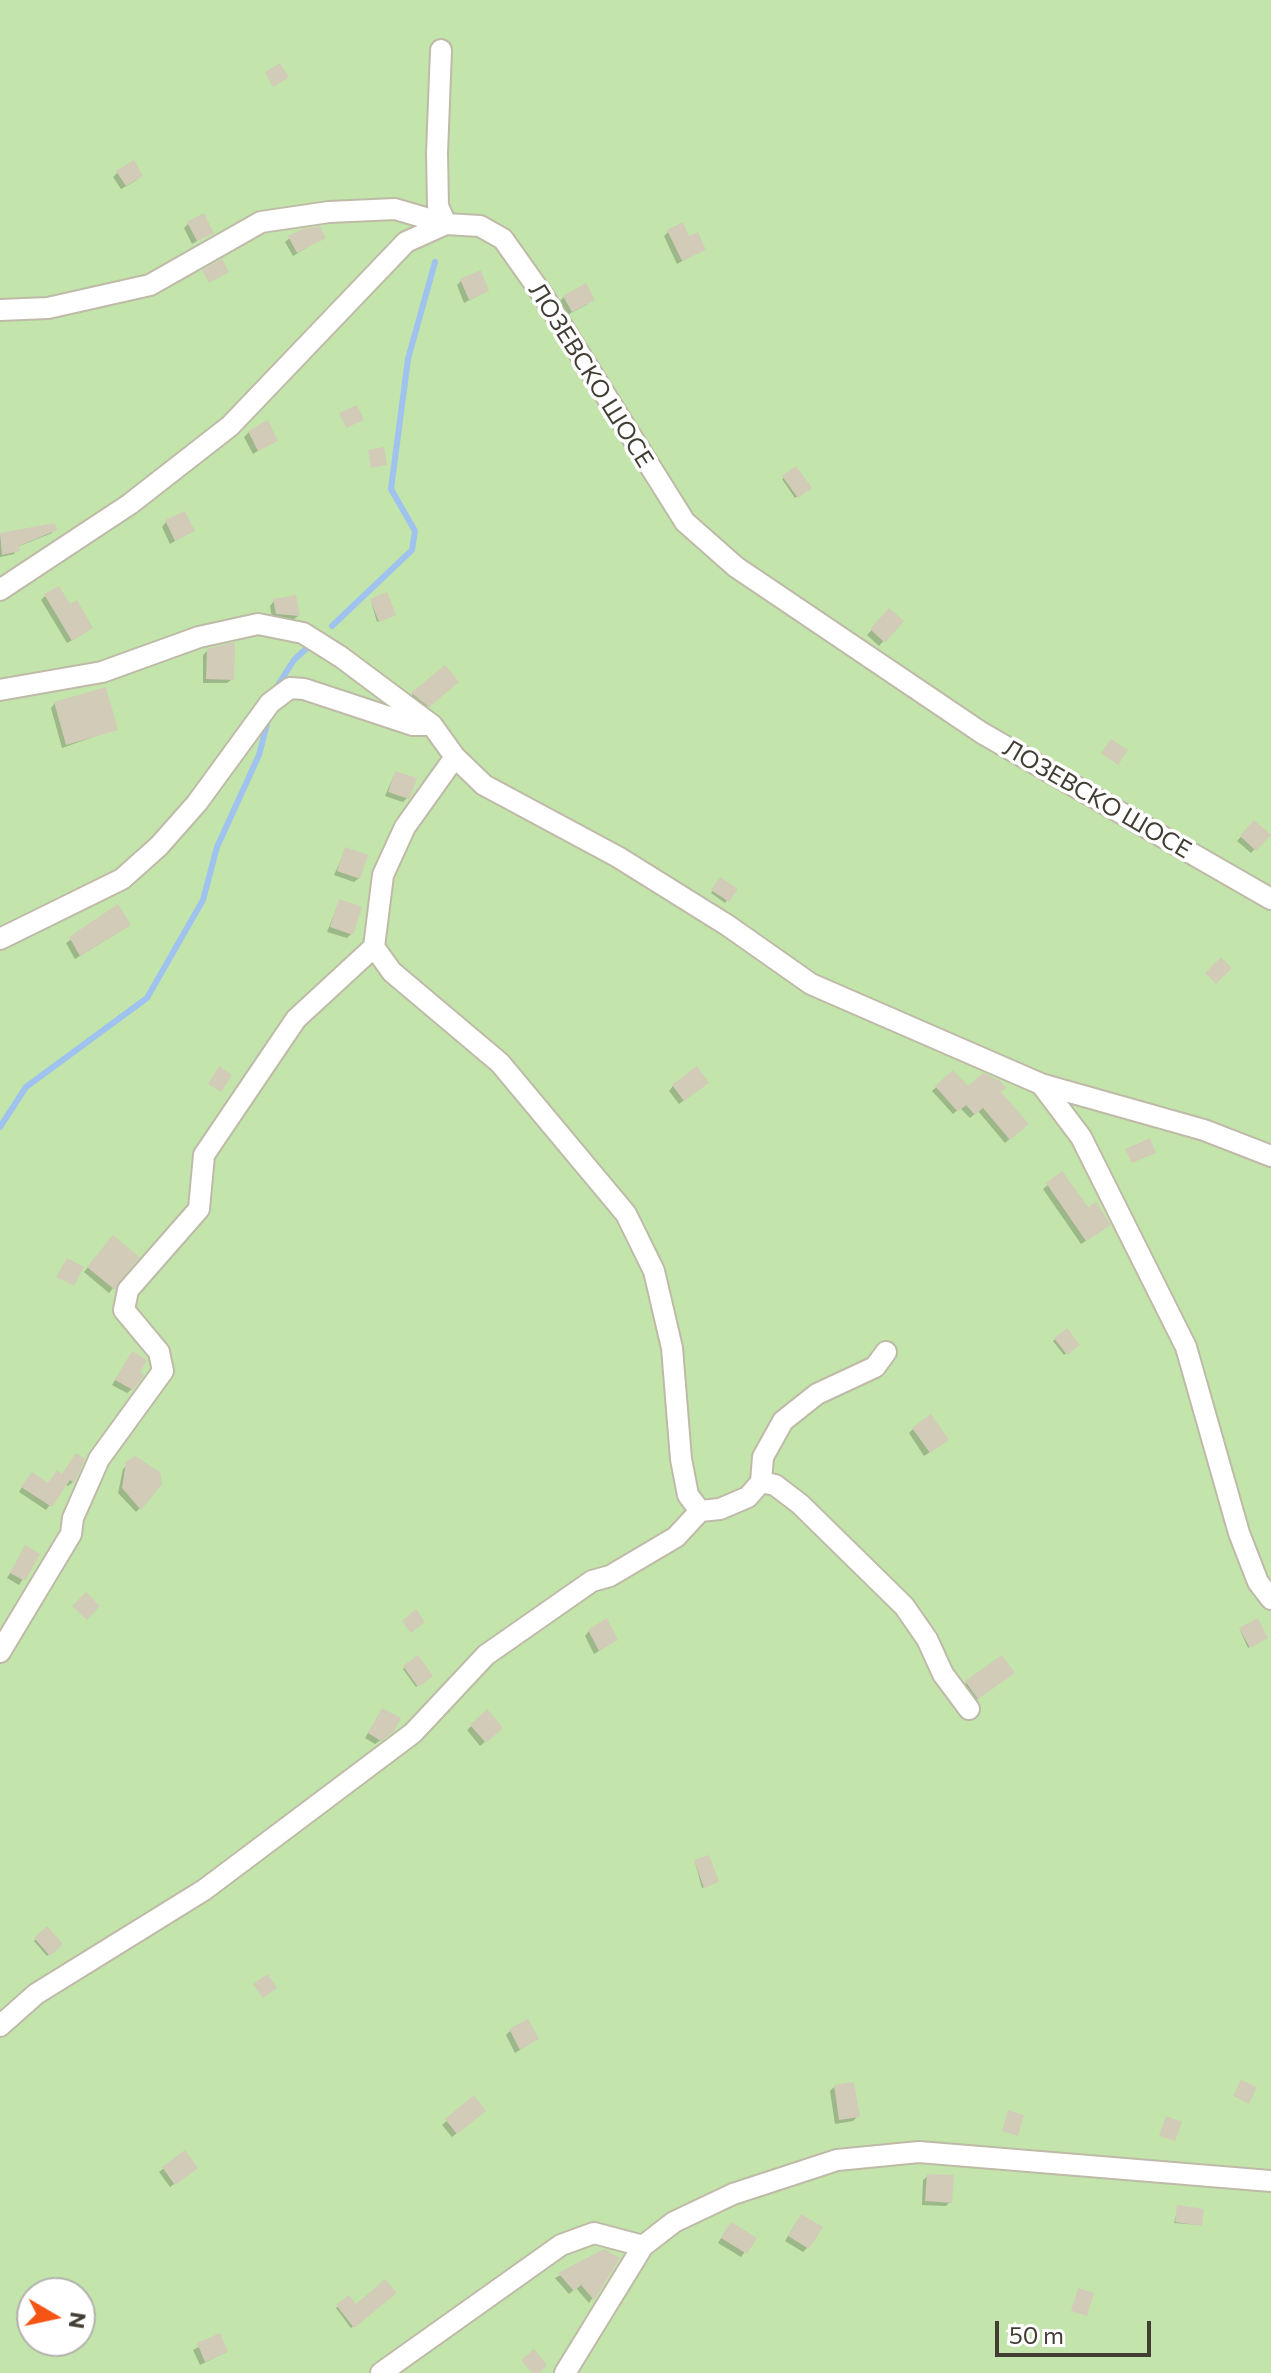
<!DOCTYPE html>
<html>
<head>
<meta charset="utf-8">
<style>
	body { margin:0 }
	#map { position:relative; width:1271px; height:2373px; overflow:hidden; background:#f1eee2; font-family:Commissioner,sans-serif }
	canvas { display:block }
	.north { position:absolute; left:16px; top:2277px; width:80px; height:80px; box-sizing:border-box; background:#fff; border:2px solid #b3b2ad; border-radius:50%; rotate:99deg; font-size:22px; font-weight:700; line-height:32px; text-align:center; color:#423e33 }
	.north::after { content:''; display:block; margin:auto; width:28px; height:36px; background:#f65415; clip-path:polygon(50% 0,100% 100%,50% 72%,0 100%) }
	.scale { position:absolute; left:995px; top:2321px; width:156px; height:36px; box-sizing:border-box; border:4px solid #423e33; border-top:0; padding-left:10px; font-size:24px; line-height:28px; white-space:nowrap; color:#423e33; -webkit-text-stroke:6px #fff; paint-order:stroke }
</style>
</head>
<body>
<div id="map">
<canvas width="1271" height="2373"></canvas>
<div class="north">N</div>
<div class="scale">50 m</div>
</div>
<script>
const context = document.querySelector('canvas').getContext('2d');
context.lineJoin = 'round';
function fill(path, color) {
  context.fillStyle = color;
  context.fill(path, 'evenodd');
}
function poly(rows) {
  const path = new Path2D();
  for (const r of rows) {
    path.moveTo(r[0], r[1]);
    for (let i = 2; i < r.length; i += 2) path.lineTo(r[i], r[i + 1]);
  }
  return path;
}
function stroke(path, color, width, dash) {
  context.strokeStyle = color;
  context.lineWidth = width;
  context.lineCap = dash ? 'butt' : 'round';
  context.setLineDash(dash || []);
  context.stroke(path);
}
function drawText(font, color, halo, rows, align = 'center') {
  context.font = font + ' Commissioner,sans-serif';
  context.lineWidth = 7;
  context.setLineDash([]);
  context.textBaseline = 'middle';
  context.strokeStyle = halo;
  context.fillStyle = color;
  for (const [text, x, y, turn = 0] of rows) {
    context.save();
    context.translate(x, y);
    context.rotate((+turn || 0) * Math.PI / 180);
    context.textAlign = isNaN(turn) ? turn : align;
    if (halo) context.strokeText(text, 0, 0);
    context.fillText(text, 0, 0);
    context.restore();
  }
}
fill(poly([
	[0,0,1271,0,1271,2373,0,2373],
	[32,2293,80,2293,80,2341,32,2341]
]), '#c3e5ab');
fill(poly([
	[118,172,137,180,121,189,113,177],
	[188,224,211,232,192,244,184,228],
	[669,231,688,238,704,249,677,264,664,236],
	[324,237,293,256,285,242,290,238],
	[461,281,487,291,464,303,457,285],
	[564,297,588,304,567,315,559,302],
	[249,432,275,440,253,454,244,437],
	[796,469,809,488,795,498,782,479],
	[166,522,192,531,170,544,162,527],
	[54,525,52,533,17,547,14,554,0,557,0,535],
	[45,596,86,632,67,643,41,600],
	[274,601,298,616,293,620,272,618,270,606],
	[371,601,392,616,377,622],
	[889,611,901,622,879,646,867,635],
	[208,650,232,679,227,683,203,683,203,655],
	[445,668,452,686,423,710,408,698],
	[55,703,116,729,62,748,51,708],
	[395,773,407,798,403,802,385,796],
	[1254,823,1268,835,1251,853,1237,841],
	[346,849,359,878,354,882,334,875],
	[720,879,735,889,725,903,711,893],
	[339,902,351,934,347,938,327,932],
	[117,907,124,929,75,959,66,943],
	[953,1072,968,1089,999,1092,1026,1124,1005,1143,978,1111,970,1118,960,1108,953,1114,932,1091],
	[673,1086,702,1087,679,1104,669,1091],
	[1062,1174,1104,1229,1081,1244,1043,1189],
	[109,1242,137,1258,109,1293,84,1272],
	[1066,1331,1078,1345,1064,1355,1053,1341],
	[132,1353,132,1389,127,1393,112,1385],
	[913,1429,942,1444,924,1456,909,1433],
	[72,1460,73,1482,68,1486,65,1484,46,1510,19,1492,27,1479,48,1485,61,1476],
	[128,1464,140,1508,136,1512,118,1493,123,1469],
	[26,1548,38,1554,19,1585,7,1578],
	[1240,1630,1264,1639,1248,1648],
	[589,1631,616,1640,594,1654,585,1636],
	[417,1658,430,1675,416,1687,403,1669],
	[1008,1677,973,1702,962,1687,967,1682],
	[382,1710,387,1735,375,1744,365,1738],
	[487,1712,501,1728,480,1746,467,1730],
	[695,1862,715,1883,702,1888],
	[46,1929,60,1944,47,1956,34,1941],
	[510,2031,537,2039,515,2053,506,2035],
	[834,2087,858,2116,853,2121,835,2124,830,2091],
	[473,2098,479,2115,452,2137,442,2125],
	[164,2168,191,2172,170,2187,159,2172],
	[928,2176,950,2202,946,2206,922,2205,923,2180],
	[1178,2207,1200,2225,1174,2223],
	[797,2221,808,2247,803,2252,785,2241],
	[727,2229,754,2239,741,2257,718,2243],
	[604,2251,618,2259,589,2303,576,2288,569,2294,555,2278],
	[394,2293,351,2328,336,2308,348,2297,356,2307],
	[219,2336,226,2352,200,2365,193,2350]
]), '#0003');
stroke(poly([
	[332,626,412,550,415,531,391,489,408,359,435,262],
	[276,688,294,660,308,647],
	[0,1127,26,1087,147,998,203,900,217,847,259,755,268,720]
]), '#9fc3ee', 6);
fill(poly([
	[280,63,289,77,273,87,265,72],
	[134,160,143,176,126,186,116,171],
	[204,213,214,233,197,241,187,222],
	[683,222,689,236,698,232,706,250,682,261,667,230],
	[320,226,326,238,297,253,288,236,302,229],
	[222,259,229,272,209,283,202,270],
	[481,270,489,291,469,300,460,279],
	[586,283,595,300,572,312,563,296],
	[357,405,364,420,346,428,339,413],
	[268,420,278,441,258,451,248,431],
	[384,447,387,465,371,468,368,450],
	[796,466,812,488,798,498,782,476],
	[185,511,195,531,175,541,165,520],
	[55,523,57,530,19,546,20,551,2,555,0,533],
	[59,586,70,604,77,600,93,628,72,641,44,594],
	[387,592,396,615,379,622,370,599],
	[296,595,300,616,276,614,273,599],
	[889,608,904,621,885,643,870,629],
	[231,643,235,643,234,680,206,679,207,649],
	[445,665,459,682,429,707,411,693],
	[106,687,118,730,66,745,54,702],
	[1111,739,1128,750,1118,765,1101,753],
	[395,771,417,778,409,799,388,792],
	[1254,820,1271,835,1256,851,1240,836],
	[345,847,368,855,360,879,337,871],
	[720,877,738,889,729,902,711,890],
	[339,899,362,907,353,935,330,927],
	[118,904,131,925,80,956,69,937],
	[1221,957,1232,968,1216,984,1205,973],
	[219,1066,232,1075,221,1092,208,1084],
	[697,1066,709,1083,684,1101,672,1085],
	[953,1070,968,1086,983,1073,1000,1081,1007,1088,1001,1092,1029,1124,1010,1140,983,1108,975,1115,966,1105,958,1112,935,1086],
	[1150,1138,1156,1153,1132,1163,1125,1149],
	[1062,1171,1088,1207,1096,1202,1111,1225,1086,1241,1046,1183],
	[113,1235,139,1257,115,1290,87,1267],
	[67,1258,84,1267,74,1286,56,1277],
	[1067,1328,1080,1345,1067,1355,1054,1338],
	[132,1351,147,1360,140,1372,144,1375,133,1390,115,1380],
	[931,1414,949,1440,930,1453,912,1428],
	[76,1453,85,1459,74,1483,70,1480,52,1507,21,1487,32,1472,48,1483,57,1470,62,1474],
	[135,1456,160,1472,162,1484,141,1510,122,1488,126,1462],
	[25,1545,40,1554,25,1581,10,1573],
	[86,1592,100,1606,87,1620,72,1606],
	[416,1609,425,1622,411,1633,402,1621],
	[607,1618,618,1640,599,1651,588,1630],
	[1258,1618,1268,1638,1250,1648,1239,1628],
	[418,1655,433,1676,418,1687,403,1666],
	[1002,1655,1015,1673,978,1699,965,1681],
	[382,1708,401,1718,394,1731,381,1741,368,1733],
	[487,1709,503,1728,486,1743,470,1725],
	[709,1855,719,1882,704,1888,694,1860],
	[47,1926,63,1944,50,1956,34,1938],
	[268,1974,277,1988,263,1998,253,1984],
	[528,2019,539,2039,520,2050,509,2029],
	[1241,2080,1257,2087,1249,2104,1233,2096],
	[854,2082,860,2117,839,2120,834,2085],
	[474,2095,486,2111,457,2134,445,2119],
	[1008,2110,1024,2115,1018,2136,1002,2131],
	[1166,2116,1182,2122,1175,2141,1159,2136],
	[185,2150,198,2168,175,2185,162,2167],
	[927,2174,954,2175,952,2203,925,2201],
	[1177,2205,1204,2209,1202,2226,1175,2222],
	[801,2214,823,2227,809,2249,788,2236],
	[731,2222,757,2238,747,2254,721,2238],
	[604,2249,620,2258,594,2300,581,2285,574,2291,558,2273],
	[385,2279,397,2293,354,2328,336,2305,349,2295,356,2304],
	[1078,2288,1094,2293,1087,2316,1071,2311],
	[220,2333,228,2352,205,2362,197,2343],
	[534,2349,547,2365,539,2373,532,2373,521,2360]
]), '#d2cbb8');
const minor = poly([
	[441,50,437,153,438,206,446,224],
	[0,310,48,308,150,285,261,222,329,212,395,209,446,224],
	[0,590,130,504,230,426,406,242,446,224,480,226,503,239,544,297,685,522,736,567,982,733,1271,899],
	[0,690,102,672,199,637,258,624,303,633,341,657,432,725,455,757,484,785,618,857,727,925,811,984,1041,1084,1204,1130,1271,1156],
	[0,939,122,879,159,846,197,803,270,703,290,688,304,689,413,725,429,725],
	[374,947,392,972,500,1063,626,1214,654,1271,672,1348,681,1459,688,1495,700,1511,720,1509,748,1497,761,1482,775,1485,800,1504,904,1606,927,1639,943,1674,969,1709],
	[1041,1084,1081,1137,1186,1347,1239,1533,1258,1582,1271,1599],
	[761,1482,763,1457,783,1421,817,1394,875,1367,886,1352],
	[0,1652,71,1534,73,1518,99,1459,163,1371,159,1352,124,1310,128,1290,199,1209,204,1155,296,1019,374,947,383,875,405,827,455,757],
	[0,2026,36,1994,204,1890,413,1733,486,1655,592,1581,610,1576,676,1537,700,1511],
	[381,2373,561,2245,594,2233,643,2246],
	[565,2373,643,2246,674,2222,733,2194,837,2160,919,2152,1271,2181]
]);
stroke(minor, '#bfbaa8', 24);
stroke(minor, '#fff', 20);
drawText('24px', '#423e33', '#fff', [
	["ЛОЗЕВСКО ШОСЕ",591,375,58],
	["ЛОЗЕВСКО ШОСЕ",1097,799,30]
]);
</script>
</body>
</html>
